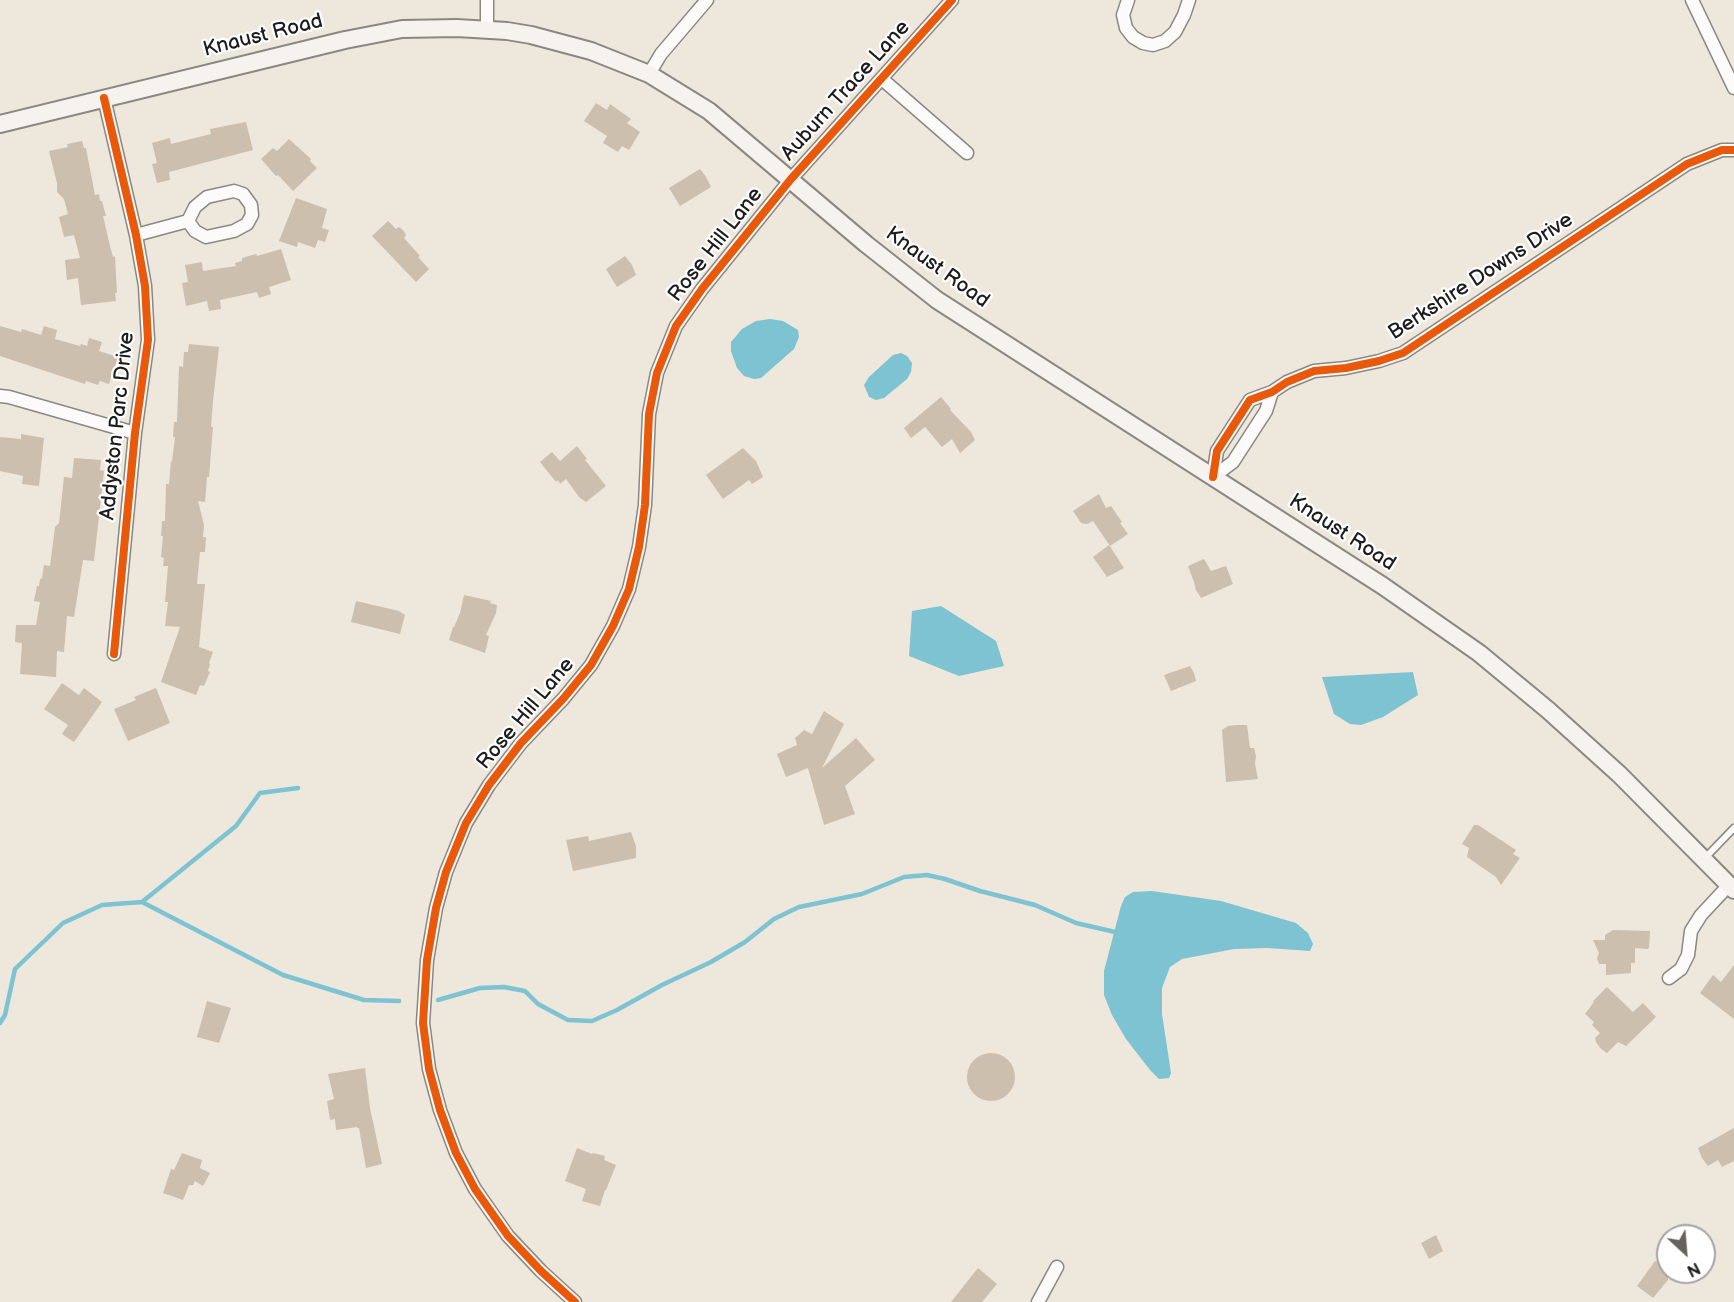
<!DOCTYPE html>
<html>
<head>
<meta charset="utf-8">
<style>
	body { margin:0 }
	#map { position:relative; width:1734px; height:1302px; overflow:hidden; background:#ede7dc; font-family:"Balsamiq Sans",sans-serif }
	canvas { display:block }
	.north { position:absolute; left:1656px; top:1224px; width:60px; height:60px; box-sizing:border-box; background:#fff; border:2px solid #a4a4a4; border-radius:50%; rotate:154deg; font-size:16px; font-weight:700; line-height:24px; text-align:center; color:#1c1c1c }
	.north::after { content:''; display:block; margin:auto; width:21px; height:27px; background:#65635f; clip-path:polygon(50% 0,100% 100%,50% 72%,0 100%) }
</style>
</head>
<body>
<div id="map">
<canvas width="1734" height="1302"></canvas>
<div class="north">N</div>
</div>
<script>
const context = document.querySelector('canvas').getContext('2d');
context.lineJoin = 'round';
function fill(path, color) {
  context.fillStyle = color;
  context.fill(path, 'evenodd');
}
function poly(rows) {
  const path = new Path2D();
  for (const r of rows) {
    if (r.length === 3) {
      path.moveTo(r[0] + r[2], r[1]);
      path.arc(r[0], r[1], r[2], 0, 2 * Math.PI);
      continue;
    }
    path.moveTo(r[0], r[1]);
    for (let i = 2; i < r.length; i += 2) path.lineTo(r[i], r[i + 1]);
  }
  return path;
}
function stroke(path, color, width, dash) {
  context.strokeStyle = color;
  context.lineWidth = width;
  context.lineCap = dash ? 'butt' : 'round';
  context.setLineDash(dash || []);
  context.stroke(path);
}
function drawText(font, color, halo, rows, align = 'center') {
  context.font = font + ' "Balsamiq Sans",sans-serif';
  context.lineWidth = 4.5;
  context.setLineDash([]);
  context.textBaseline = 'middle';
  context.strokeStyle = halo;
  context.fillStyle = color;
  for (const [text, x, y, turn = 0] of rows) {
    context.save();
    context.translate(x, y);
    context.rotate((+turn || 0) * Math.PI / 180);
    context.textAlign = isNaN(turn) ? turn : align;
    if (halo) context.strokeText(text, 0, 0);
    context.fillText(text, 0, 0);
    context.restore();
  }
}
fill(poly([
	[770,319,783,321,798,330,799,337,794,349,761,378,754,379,744,376,737,368,731,351,731,342,742,329,756,321],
	[901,353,907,356,912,363,911,372,907,379,884,398,876,400,869,397,864,385,869,377,893,355],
	[941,606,996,641,1004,666,959,676,909,656,912,611],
	[1413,672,1418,695,1383,717,1361,725,1350,724,1334,714,1322,677],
	[1152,891,1221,901,1296,923,1308,933,1313,944,1310,951,1267,948,1234,949,1182,959,1170,967,1162,988,1162,1014,1171,1073,1169,1078,1159,1079,1150,1070,1126,1039,1112,1015,1104,995,1104,971,1121,906,1125,897,1133,892]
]), '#7ec3d2');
stroke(poly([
	[142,902,236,826,260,793,298,788],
	[438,1000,480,988,504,987,525,991,538,1004,568,1020,592,1021,617,1010,662,985,711,962,745,942,774,919,799,907,862,894,904,877,927,875,945,879,980,891,1035,905,1076,923,1115,932],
	[0,1023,5,1015,15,969,63,923,102,905,142,902,283,975,364,1000,399,1001]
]), '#7ec3d2', 4.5);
fill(poly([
	[596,103,607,110,610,104,631,119,627,123,640,132,629,150,622,146,618,152,603,143,607,136,584,121],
	[246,122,253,150,169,172,170,180,157,183,152,164,157,163,152,143,170,138,171,144,211,134,210,129],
	[289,139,311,159,310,161,317,168,293,191,278,175,276,176,261,159,273,148,277,151],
	[82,141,84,148,86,148,95,195,99,194,100,201,102,201,106,216,103,216,111,250,113,257,115,256,117,293,115,293,116,301,81,305,78,278,67,280,65,260,80,258,74,235,64,237,59,217,68,214,64,199,57,192,57,183,49,151,68,147,67,144],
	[700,169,706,177,711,187,680,206,669,188],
	[296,198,327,209,322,228,329,230,325,242,318,240,315,248,298,242,297,247,279,241],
	[388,221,396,229,399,227,403,230,406,235,404,238,420,256,418,257,429,269,416,282,372,236],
	[281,249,291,280,269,287,271,294,259,298,257,292,220,300,221,309,209,311,207,301,186,306,182,283,188,282,185,265,202,262,203,271,236,266,235,263,242,261,242,258,256,254,257,256],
	[625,256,632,265,636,275,617,287,606,269],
	[0,326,21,332,22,329,41,335,44,326,57,330,55,339,80,346,81,344,87,346,89,338,102,342,99,351,118,357,109,384,100,381,98,385,86,381,85,384,0,356],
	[189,344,219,347,213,401,211,427,213,427,209,477,207,477,205,502,198,501,204,525,203,537,206,537,205,552,200,552,197,584,205,584,199,647,213,652,209,663,210,664,208,671,210,672,204,686,200,685,196,695,161,682,180,627,165,626,168,602,165,602,168,566,163,566,164,558,161,557,163,536,161,536,162,521,165,521,166,484,169,484,171,461,172,462,175,437,173,437,174,422,177,422,179,366,183,367,184,352,188,352],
	[941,397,951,409,950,410,971,432,975,440,960,453,952,439,942,447,925,427,911,438,904,428],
	[21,434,44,438,39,486,22,484,23,476,0,471,0,437,21,439],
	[577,446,587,459,585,460,606,486,586,502,579,497,566,479,560,484,558,480,556,482,540,462,552,452,560,461],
	[743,448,756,461,763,477,752,484,749,480,723,499,706,475],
	[74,458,101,460,100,470,104,471,94,561,83,560,74,617,67,616,64,652,57,651,56,677,20,674,22,643,15,642,16,625,36,625,40,602,34,601,37,586,39,586,40,579,42,578,44,565,50,566,55,527,59,523,64,477,72,478],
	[1099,494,1106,508,1111,506,1122,522,1120,523,1128,534,1110,546,1093,521,1087,524,1081,523,1073,511],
	[1109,545,1124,568,1107,577,1093,557],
	[1204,559,1211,571,1226,566,1233,584,1201,598,1196,590,1194,582,1188,566],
	[464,595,491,601,490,603,497,605,496,613,486,635,489,636,485,653,449,640,453,627,454,627,460,613],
	[356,601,399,611,405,615,400,634,351,622],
	[1190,666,1194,673,1196,681,1171,691,1164,675],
	[62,683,79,695,84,688,102,702,74,742,62,734,68,725,44,709],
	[156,688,170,723,128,741,114,709,136,700,134,697],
	[824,711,844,724,822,768,856,738,875,760,845,786,855,814,824,825,808,768,786,777,777,754,797,745,795,738,804,730,812,734],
	[1237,725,1247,725,1250,748,1254,748,1256,756,1255,764,1258,779,1226,782,1222,730,1228,726],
	[1474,825,1478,825,1516,850,1513,854,1520,858,1501,885,1496,877,1467,857,1469,848,1462,844],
	[631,832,636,846,636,858,573,871,566,840,588,836,589,841],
	[1613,930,1650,931,1649,947,1648,949,1635,948,1635,963,1631,963,1631,973,1606,975,1606,964,1599,964,1597,958,1599,953,1593,940,1605,940,1605,935],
	[1734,965,1734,1019,1700,993,1713,975,1721,982],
	[1607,987,1633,1012,1643,1003,1656,1017,1626,1046,1618,1042,1607,1053,1600,1048,1596,1042,1595,1038,1600,1033,1592,1025,1594,1022,1585,1014,1594,1002,1593,1001],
	[207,1001,231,1008,219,1043,197,1037],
	[991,1077,24],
	[365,1068,370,1108,382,1164,366,1168,359,1128,357,1128,357,1127,336,1130,335,1119,330,1120,327,1101,334,1099,328,1074],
	[1734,1128,1734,1161,1722,1167,1718,1160,1708,1166,1702,1158,1698,1148],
	[577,1148,592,1154,593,1153,605,1156,604,1160,616,1165,606,1190,605,1190,600,1206,582,1201,586,1189,565,1181],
	[182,1153,202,1160,200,1168,210,1173,203,1186,195,1181,193,1185,189,1185,183,1200,163,1193,171,1169,174,1170],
	[1436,1235,1443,1251,1429,1259,1421,1243],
	[1660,1258,1668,1264,1668,1280,1653,1298,1637,1286,1655,1261,1657,1262],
	[978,1268,997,1284,982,1302,951,1302]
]), '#ccbfae');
const lane = poly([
	[1704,859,1734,828]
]);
const street = poly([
	[487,0,487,30],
	[1128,0,1123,15,1126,28,1133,37,1143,43,1153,45,1165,41,1175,32,1184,15,1189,0],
	[1692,0,1734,88],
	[649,74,661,54,707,0],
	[882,79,967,153],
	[104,98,136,235,145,286,148,340,135,433,114,654],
	[136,235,188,221,195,207,207,197,234,191,243,194,251,205,252,215,247,224,234,231,206,237,195,231,188,221],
	[0,396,9,397,135,433],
	[1213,477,1217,451,1250,400,1272,392,1287,382,1314,371,1346,368,1379,361,1403,353,1687,164,1722,150,1734,150],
	[1213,477,1233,462,1266,411,1272,392],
	[1669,978,1681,969,1688,955,1691,931,1701,915,1729,885],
	[575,1302,541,1271,508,1236,475,1189,456,1153,440,1110,429,1069,423,1023,427,960,436,908,446,872,466,823,489,785,521,743,563,699,591,665,613,626,629,589,639,547,645,505,649,414,657,373,676,326,702,289,791,179,952,0],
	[1038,1302,1057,1267]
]);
const secondary = poly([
	[0,124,345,40,402,29,457,28,507,31,531,35,591,51,649,74,709,111,866,244,937,300,1383,586,1479,653,1548,710,1620,775,1734,890]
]);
stroke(lane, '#8b8883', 9);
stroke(street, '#8b8883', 15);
stroke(secondary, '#8b8883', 20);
stroke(lane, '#fcfbfa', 6);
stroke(street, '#fcfbfa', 12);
stroke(secondary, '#f6f3ef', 16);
stroke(poly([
	[104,98,136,235,145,286,148,340,135,433,114,654],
	[1213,477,1217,451,1250,400,1272,392,1287,382,1314,371,1346,368,1379,361,1403,353,1687,164,1722,150,1734,150],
	[575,1302,541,1271,508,1236,475,1189,456,1153,440,1110,429,1069,423,1023,427,960,436,908,446,872,466,823,489,785,521,743,563,699,591,665,613,626,629,589,639,547,645,505,649,414,657,373,676,326,702,289,791,179,952,0]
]), '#e8590c', 8);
drawText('21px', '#1c1c1c', '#fff', [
	["Knaust Road",263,36,-14],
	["Auburn Trace Lane",846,91,-48],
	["Rose Hill Lane",716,245,-52],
	["Knaust Road",937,268,36],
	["Berkshire Downs Drive",1481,277,-33],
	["Addyston Parc Drive",118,426,-84],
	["Knaust Road",1342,533,33],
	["Rose Hill Lane",526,714,-50]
]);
</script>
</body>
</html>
